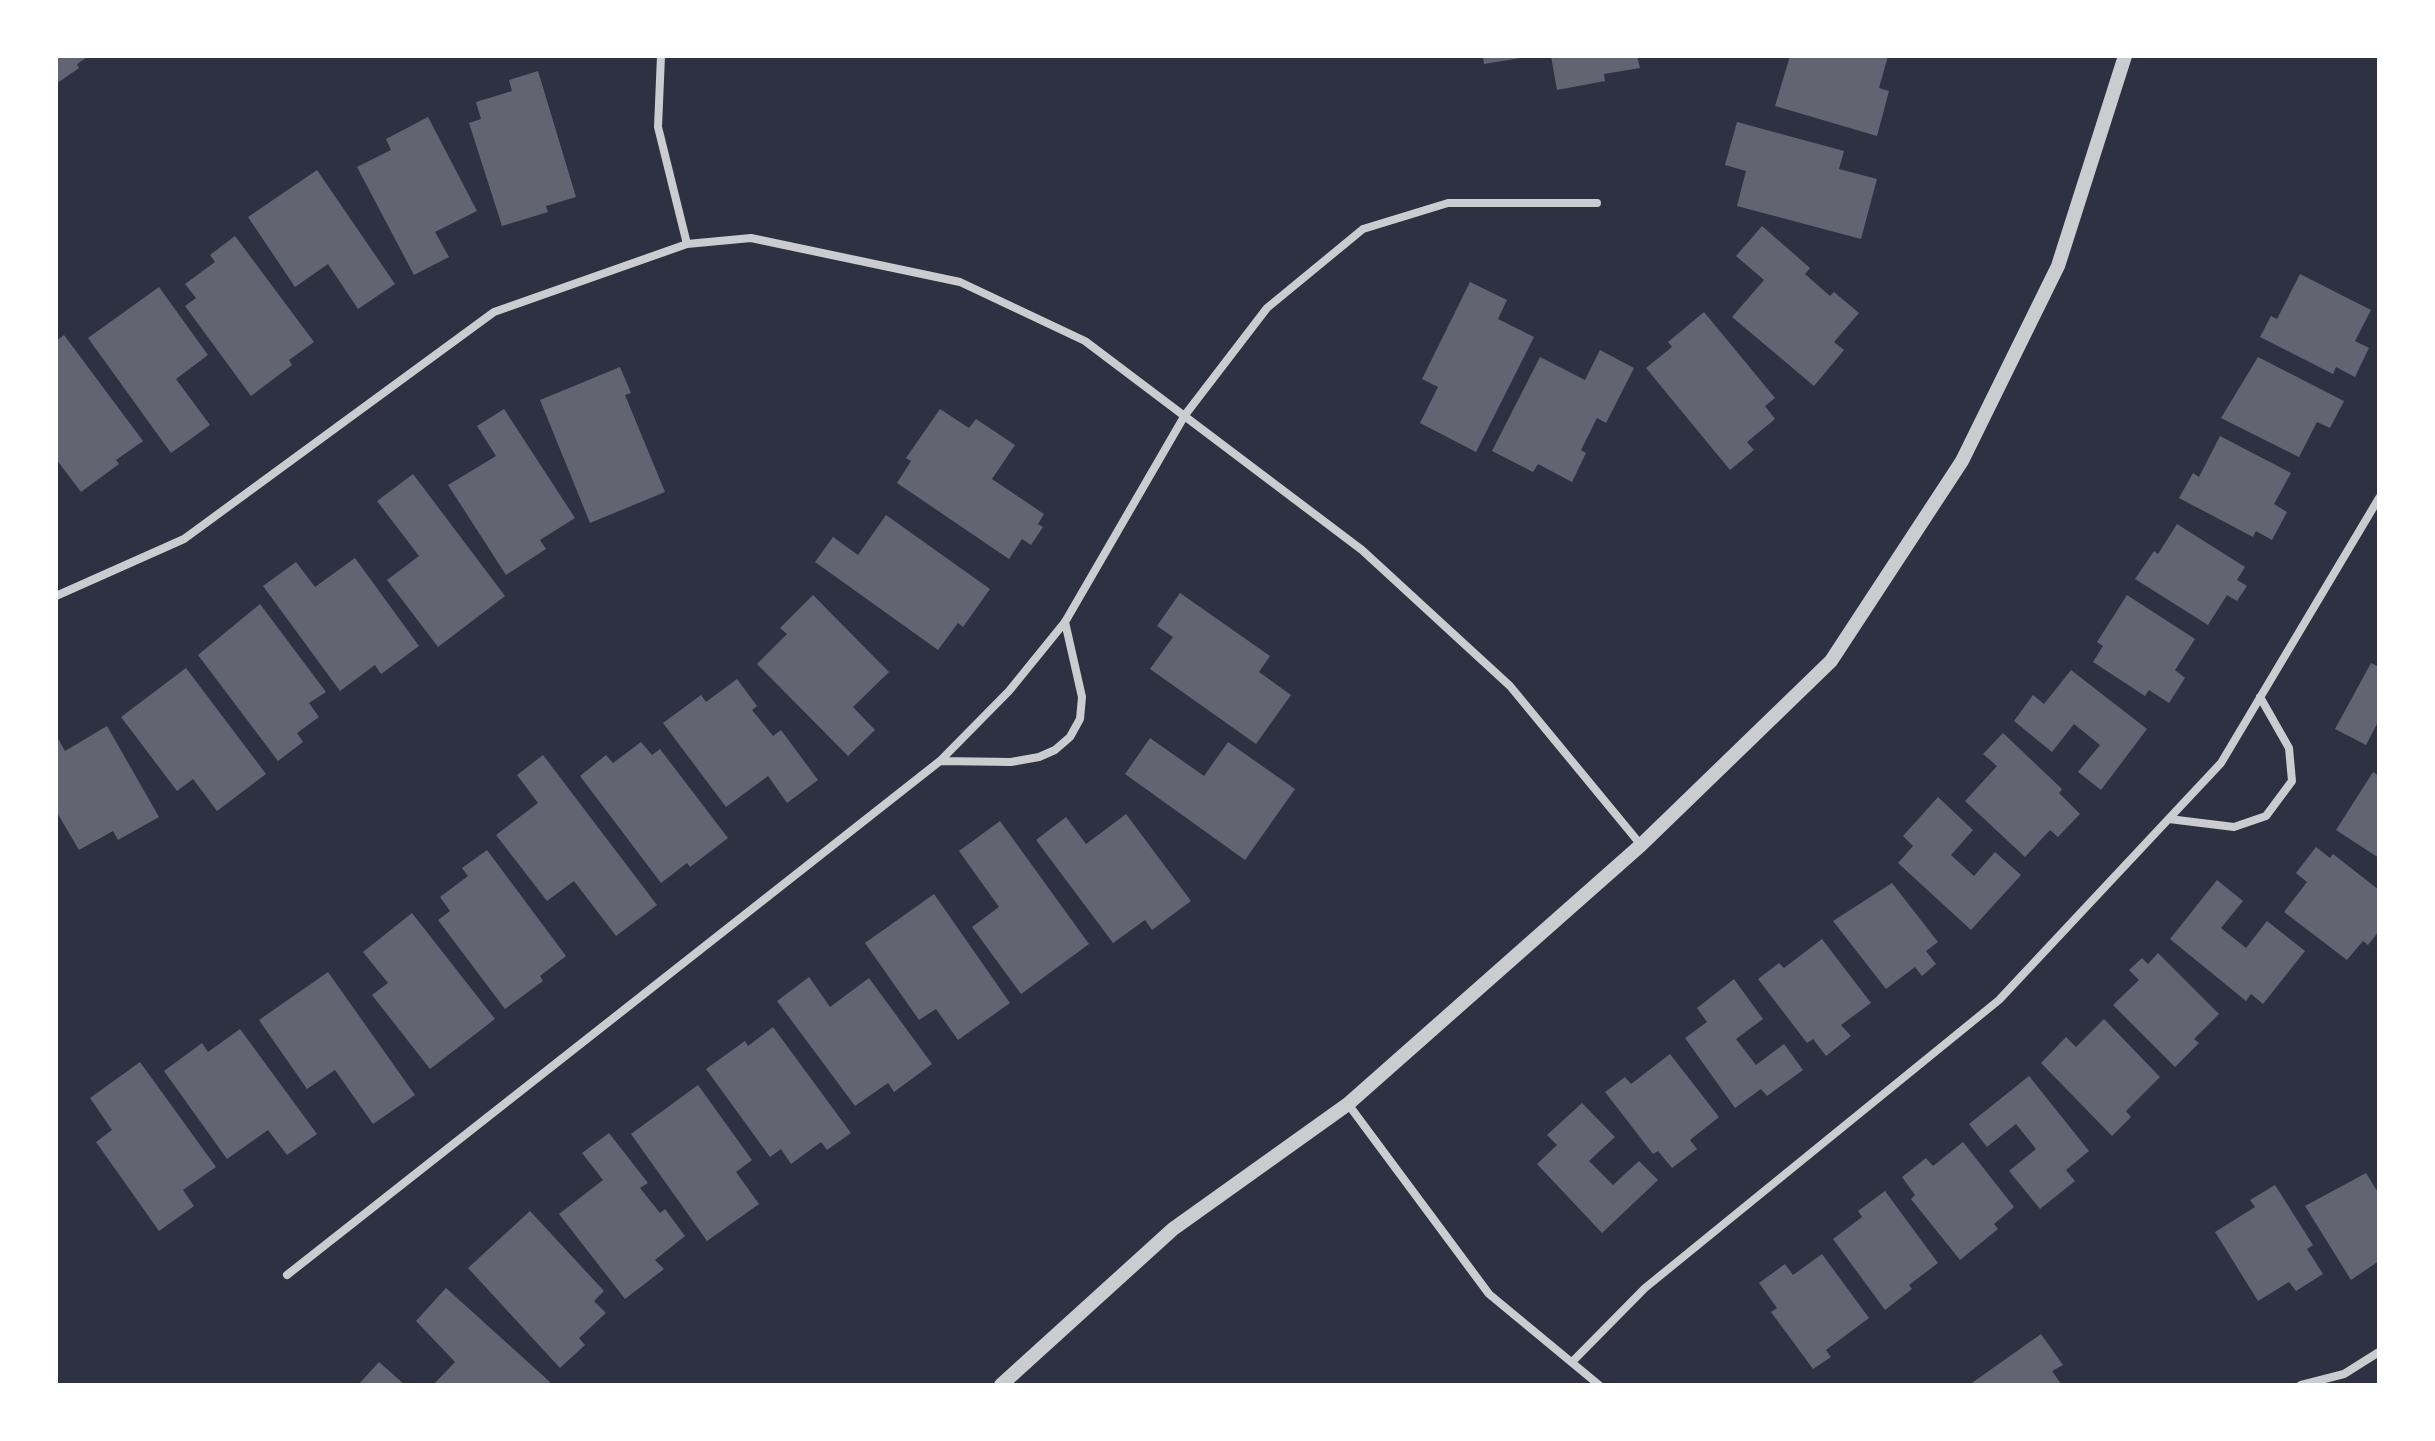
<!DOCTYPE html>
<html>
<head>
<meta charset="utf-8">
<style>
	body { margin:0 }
	#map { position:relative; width:2435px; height:1441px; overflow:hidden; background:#2d3142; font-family:"Space Grotesk",sans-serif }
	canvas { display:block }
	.frame { position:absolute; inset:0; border:58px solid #fff; pointer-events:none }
</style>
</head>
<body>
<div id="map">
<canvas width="2435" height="1441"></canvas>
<div class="frame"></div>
</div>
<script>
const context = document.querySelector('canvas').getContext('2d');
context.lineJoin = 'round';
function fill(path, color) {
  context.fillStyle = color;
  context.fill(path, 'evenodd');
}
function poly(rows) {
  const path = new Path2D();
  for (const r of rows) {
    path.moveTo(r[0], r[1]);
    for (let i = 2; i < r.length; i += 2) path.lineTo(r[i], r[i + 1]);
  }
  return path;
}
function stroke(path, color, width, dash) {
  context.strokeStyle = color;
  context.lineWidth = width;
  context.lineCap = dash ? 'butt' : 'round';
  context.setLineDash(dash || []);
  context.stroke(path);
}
fill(poly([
	[56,56,89,56,77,64,79,68,56,84],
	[1483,56,1521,56,1521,58,1484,64],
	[1551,56,1637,56,1640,68,1604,74,1605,81,1557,90],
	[1790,56,1888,56,1879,88,1889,91,1877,136,1775,106],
	[538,71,576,197,546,206,548,212,502,226,469,123,481,119,476,102,512,91,509,80],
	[428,117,477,211,435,232,449,257,414,275,357,167,391,150,386,139],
	[1737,122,1844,151,1839,169,1877,179,1861,239,1737,206,1746,171,1725,165],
	[317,170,395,284,358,309,328,264,295,287,248,217],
	[1762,226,1810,268,1805,274,1830,296,1834,292,1859,313,1834,342,1844,350,1814,386,1732,317,1764,280,1736,256],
	[235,236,314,342,289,360,292,365,251,396,185,306,196,298,185,284,215,262,210,255],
	[2300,274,2371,310,2355,341,2369,348,2355,377,2336,367,2333,374,2260,337,2271,316,2277,319],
	[1470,282,1507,300,1498,319,1534,337,1476,452,1420,423,1438,387,1422,379],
	[159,287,208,355,176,379,210,425,171,453,88,338],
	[1704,312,1775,398,1765,406,1775,419,1747,442,1754,450,1730,470,1646,368,1672,347,1668,342],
	[64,335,143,441,116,460,119,464,81,492,56,459,56,341],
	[1600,350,1634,368,1606,423,1597,418,1581,450,1586,453,1572,482,1538,464,1533,472,1492,451,1540,357,1585,380],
	[2258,357,2344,401,2330,428,2317,422,2299,457,2221,418],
	[620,367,631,393,625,395,665,492,590,523,540,400],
	[504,409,575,518,540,540,546,549,506,575,448,485,496,456,477,426],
	[940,409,969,428,976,419,1015,445,992,479,1044,514,1038,524,1043,527,1031,545,1022,539,1009,559,897,483,911,461,906,458],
	[2220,436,2291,473,2274,504,2287,512,2272,540,2256,531,2253,537,2179,498,2193,473,2199,477],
	[413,474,505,596,438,647,387,580,419,556,377,501],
	[886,515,990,589,963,627,958,623,938,650,815,562,833,537,858,555],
	[2177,524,2245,567,2237,580,2247,586,2237,601,2227,595,2208,625,2135,579,2154,551,2158,554],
	[355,558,419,646,381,674,375,665,340,691,263,586,296,562,315,587],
	[1180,593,1270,656,1259,672,1291,695,1256,744,1150,669,1173,637,1157,626],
	[813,595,889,672,853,707,875,730,848,756,757,664,787,634,780,628],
	[2127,595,2195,639,2175,670,2185,678,2169,703,2149,690,2145,696,2093,662,2103,646,2097,642],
	[260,604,326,692,309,703,319,717,297,733,303,742,278,761,198,655],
	[2371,663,2379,667,2379,720,2366,745,2335,729],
	[186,668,266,774,217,811,193,779,177,791,121,717],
	[2071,670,2147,729,2101,790,2078,772,2100,745,2074,724,2052,752,2014,721,2033,695,2044,704],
	[737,679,757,706,752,710,773,736,781,730,818,780,787,803,768,776,726,807,663,723,701,695,706,702],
	[107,726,159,817,118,840,113,831,79,850,56,811,56,735,65,751],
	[2003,733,2062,789,2059,793,2080,814,2058,837,2050,830,2025,857,1965,801,1997,766,1983,754],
	[1150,738,1204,776,1228,742,1295,789,1245,860,1125,774],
	[641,742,652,755,660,749,728,838,690,867,687,863,661,883,580,776,606,755,613,763],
	[543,755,657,905,616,936,574,881,547,901,496,835,538,803,517,775],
	[2373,772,2379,776,2379,858,2336,830],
	[1938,797,1973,830,1951,855,1974,876,1995,852,2021,875,1971,930,1898,863,1913,846,1903,836],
	[1126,814,1191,901,1152,930,1145,920,1113,943,1036,840,1066,817,1086,844],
	[1000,821,1089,944,1021,994,972,927,999,907,959,851],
	[2316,847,2330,858,2333,854,2379,890,2379,931,2368,945,2363,941,2347,960,2284,912,2307,882,2296,873],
	[487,850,566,956,540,976,543,981,505,1009,438,920,450,911,440,897,468,876,462,868],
	[2217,880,2243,901,2221,928,2246,948,2267,921,2305,951,2263,1004,2251,994,2246,1001,2170,939],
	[1892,883,1938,942,1926,951,1936,964,1922,976,1915,967,1886,989,1833,921],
	[934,894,1010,1003,958,1040,936,1009,919,1020,865,943],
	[412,913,495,1019,430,1069,372,995,388,983,363,952],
	[1822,939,1871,1003,1841,1025,1851,1036,1826,1056,1813,1039,1807,1043,1758,979,1779,963,1784,968],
	[2158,953,2219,1014,2194,1039,2199,1043,2175,1067,2113,1005,2139,980,2129,970,2142,958,2148,964],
	[328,972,415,1095,373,1124,335,1070,307,1089,259,1020],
	[809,977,830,1007,869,978,932,1064,894,1092,888,1083,855,1106,777,1001],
	[1734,979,1763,1019,1736,1039,1756,1065,1784,1044,1803,1070,1767,1096,1761,1089,1735,1108,1685,1038,1707,1022,1697,1008],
	[2104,1019,2160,1077,2126,1111,2131,1117,2112,1136,2041,1063,2066,1037,2076,1047],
	[773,1027,851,1133,827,1150,821,1142,791,1164,781,1149,770,1157,706,1069,745,1041,748,1046],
	[240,1029,317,1134,287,1155,268,1130,227,1159,164,1071,202,1043,208,1052],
	[1670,1054,1719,1117,1690,1140,1697,1149,1672,1168,1658,1151,1653,1154,1605,1092,1625,1077,1631,1084],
	[140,1062,216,1167,183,1190,194,1206,159,1231,96,1142,112,1130,90,1098],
	[2029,1076,2089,1151,2066,1170,2075,1181,2040,1209,2009,1171,2036,1149,2016,1124,1987,1147,1969,1124],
	[698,1085,752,1160,736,1172,759,1204,707,1241,631,1134],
	[1582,1103,1615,1137,1589,1161,1613,1185,1639,1161,1658,1180,1602,1233,1537,1164,1557,1145,1547,1135],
	[609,1133,648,1183,640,1188,660,1213,665,1209,685,1236,655,1260,664,1269,625,1299,559,1214,603,1180,582,1153],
	[1963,1142,2014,1207,1994,1224,1998,1229,1960,1260,1911,1199,1915,1195,1902,1177,1926,1158,1933,1166],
	[2366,1173,2379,1194,2379,1261,2351,1280,2305,1206],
	[2275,1185,2313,1245,2307,1249,2323,1274,2296,1291,2289,1282,2258,1301,2215,1232,2255,1207,2250,1200],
	[1885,1191,1938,1263,1909,1285,1912,1289,1885,1310,1833,1239,1862,1217,1858,1211],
	[530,1211,604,1291,594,1301,606,1313,579,1338,585,1345,560,1368,468,1268],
	[1822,1254,1869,1318,1826,1350,1831,1357,1813,1369,1771,1312,1777,1308,1759,1283,1785,1264,1793,1275],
	[446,1288,550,1382,548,1385,433,1385,455,1362,416,1321],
	[2041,1334,2063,1365,2052,1371,2062,1385,1969,1385],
	[379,1362,405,1385,358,1385]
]), '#626471');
stroke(poly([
	[661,56,658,127,687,244],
	[56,596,184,539,494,312,687,244,751,238,960,282,1085,341,1362,550,1510,686,1641,845],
	[940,761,1011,762,1039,757,1055,750,1070,737,1080,719,1082,697,1065,622],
	[2169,819,2234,827,2266,816,2292,781,2289,748,2260,697],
	[1348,1104,1489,1294,1599,1385],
	[287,1275,940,761,1009,691,1065,622,1185,415,1267,308,1363,229,1448,203,1597,203],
	[1572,1362,1645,1288,1999,1000,2221,763,2379,498],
	[2301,1385,2344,1374,2379,1352]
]), '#caccd0', 8);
stroke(poly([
	[1001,1385,1173,1229,1348,1104,1641,845,1831,661,1962,461,2058,266,2125,56]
]), '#caccd0', 14);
</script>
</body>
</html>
